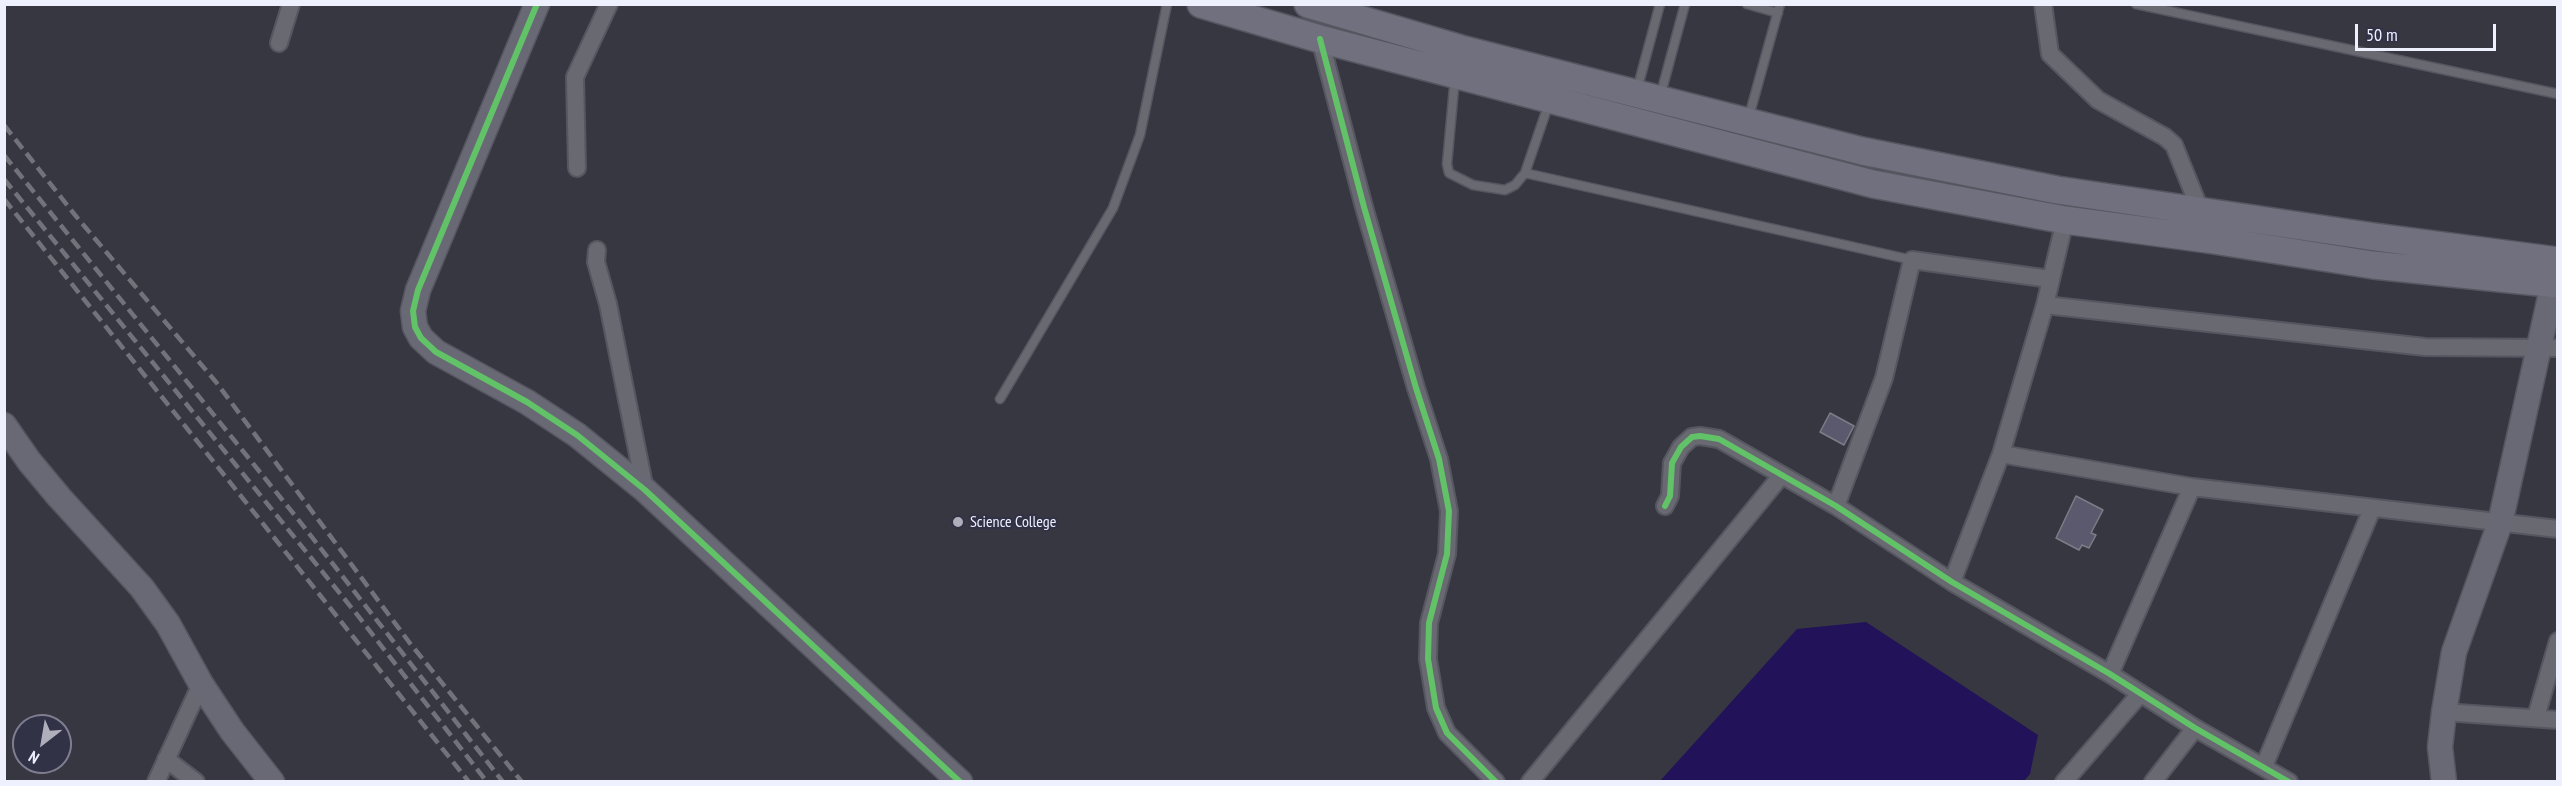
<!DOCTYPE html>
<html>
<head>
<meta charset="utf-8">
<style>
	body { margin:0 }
	#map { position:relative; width:2562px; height:786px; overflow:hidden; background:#373742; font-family:"PT Sans Narrow",sans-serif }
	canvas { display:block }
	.frame { position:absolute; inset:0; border:6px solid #eff0fe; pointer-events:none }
	.north { position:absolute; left:12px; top:714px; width:60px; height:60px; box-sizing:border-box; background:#323247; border:2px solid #7e7e90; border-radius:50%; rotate:211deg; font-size:16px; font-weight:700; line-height:24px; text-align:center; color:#eff0fe }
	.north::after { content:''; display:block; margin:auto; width:21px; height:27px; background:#afafbc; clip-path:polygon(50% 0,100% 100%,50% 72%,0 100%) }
	.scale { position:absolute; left:2355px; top:24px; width:141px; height:27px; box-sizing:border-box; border:3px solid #eff0fe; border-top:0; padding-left:8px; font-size:18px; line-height:21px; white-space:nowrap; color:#eff0fe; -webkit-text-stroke:4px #323247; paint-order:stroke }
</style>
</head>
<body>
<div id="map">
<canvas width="2562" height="786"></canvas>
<div class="frame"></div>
<div class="north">N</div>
<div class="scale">50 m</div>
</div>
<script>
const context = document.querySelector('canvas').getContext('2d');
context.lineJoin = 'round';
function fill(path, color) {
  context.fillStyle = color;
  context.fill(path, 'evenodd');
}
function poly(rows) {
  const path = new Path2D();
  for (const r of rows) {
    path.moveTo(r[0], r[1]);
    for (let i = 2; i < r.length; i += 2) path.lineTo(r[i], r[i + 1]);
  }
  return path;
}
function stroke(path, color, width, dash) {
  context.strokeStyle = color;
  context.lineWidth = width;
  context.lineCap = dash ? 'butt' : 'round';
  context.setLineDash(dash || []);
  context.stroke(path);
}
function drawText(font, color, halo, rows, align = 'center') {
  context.font = font + ' "PT Sans Narrow",sans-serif';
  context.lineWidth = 4.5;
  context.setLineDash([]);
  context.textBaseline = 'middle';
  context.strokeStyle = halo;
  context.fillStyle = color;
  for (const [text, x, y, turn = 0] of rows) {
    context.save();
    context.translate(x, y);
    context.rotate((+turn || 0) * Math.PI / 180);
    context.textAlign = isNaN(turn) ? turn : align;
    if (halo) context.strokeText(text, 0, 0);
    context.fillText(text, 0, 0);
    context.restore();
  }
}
fill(poly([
	[1866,622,2038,735,2030,774,2024,781,1660,781,1797,629]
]), '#221259');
const building = poly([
	[1830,413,1854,426,1844,445,1820,432,1830,413],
	[2076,496,2103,510,2091,533,2096,535,2089,548,2082,545,2079,550,2056,538,2076,496]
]);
fill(building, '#5a596e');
stroke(building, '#7d7d87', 1.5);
const lane = poly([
	[1747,4,1778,13],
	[2136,4,2558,94],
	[1455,77,1447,164,1449,173,1473,185,1505,190,1515,185,1525,173,1549,103],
	[1637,90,1660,4],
	[1660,97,1685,4],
	[1748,120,1780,4],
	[1525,173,1912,260],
	[1000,399,1113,208,1140,135,1167,4]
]);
const street = poly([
	[2043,4,2050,54,2098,100,2165,137,2174,145,2201,212],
	[1320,39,1364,207,1416,388,1439,459,1449,511,1447,554,1429,623,1428,659,1436,708,1447,733,1496,782],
	[279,43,291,4],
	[577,168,575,77,609,4],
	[2065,220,2045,305,2425,347,2558,348],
	[597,250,596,262,608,304,645,490],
	[2001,454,2192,487,2558,529],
	[1665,506,1670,496,1672,463,1681,447,1692,437,1700,436,1719,439,1836,506,1952,582,2110,674,2195,728,2289,782],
	[1836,506,1884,378,1912,260,2050,279],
	[1952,582,2001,454,2045,305],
	[2110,674,2192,487],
	[2444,712,2558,720],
	[2536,717,2558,641],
	[166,759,196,782],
	[2264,766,2372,509],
	[156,782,201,684],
	[1530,782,1781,476],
	[2064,782,2140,694],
	[2153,782,2195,728]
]);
const secondary = poly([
	[537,4,418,290,413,311,415,327,421,338,436,352,527,402,577,435,645,490,960,782],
	[4,425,29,461,59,497,142,588,168,624,201,684,232,731,272,782],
	[2444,782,2440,747,2444,712,2454,652,2500,523,2553,284,2558,281]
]);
const primary = poly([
	[1201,4,1320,39,1873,184,2065,220,2207,239,2373,265,2558,284],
	[1308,4,1461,49,1862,151,2057,190,2375,237,2558,261]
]);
stroke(lane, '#555660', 11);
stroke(street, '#555660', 20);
stroke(secondary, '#555660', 27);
stroke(primary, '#555660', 30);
stroke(lane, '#696971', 8);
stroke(street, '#696971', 16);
stroke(secondary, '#686974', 24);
stroke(primary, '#70707e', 27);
stroke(poly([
	[4,125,75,215,216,382,409,642,522,782],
	[4,155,297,518,503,782],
	[4,179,355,612,487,782],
	[4,199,469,782]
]), '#72727b', 4.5, [12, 6]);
stroke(poly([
	[537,4,418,290,413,311,415,327,421,338,436,352,527,402,577,435,645,490,960,782],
	[1320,39,1364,207,1416,388,1439,459,1449,511,1447,554,1429,623,1428,659,1436,708,1447,733,1496,782],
	[1665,506,1670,496,1672,463,1681,447,1692,437,1700,436,1719,439,1836,506,1952,582,2110,674,2195,728,2289,782]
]), '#61c268', 6);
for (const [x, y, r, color] of [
	[958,522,6,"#afafbc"]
]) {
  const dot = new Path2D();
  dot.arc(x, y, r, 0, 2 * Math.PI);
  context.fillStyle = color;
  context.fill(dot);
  stroke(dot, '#323247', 2);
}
drawText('16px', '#eff0fe', '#323247', [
	["Science College",970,522]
], 'left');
</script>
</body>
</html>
